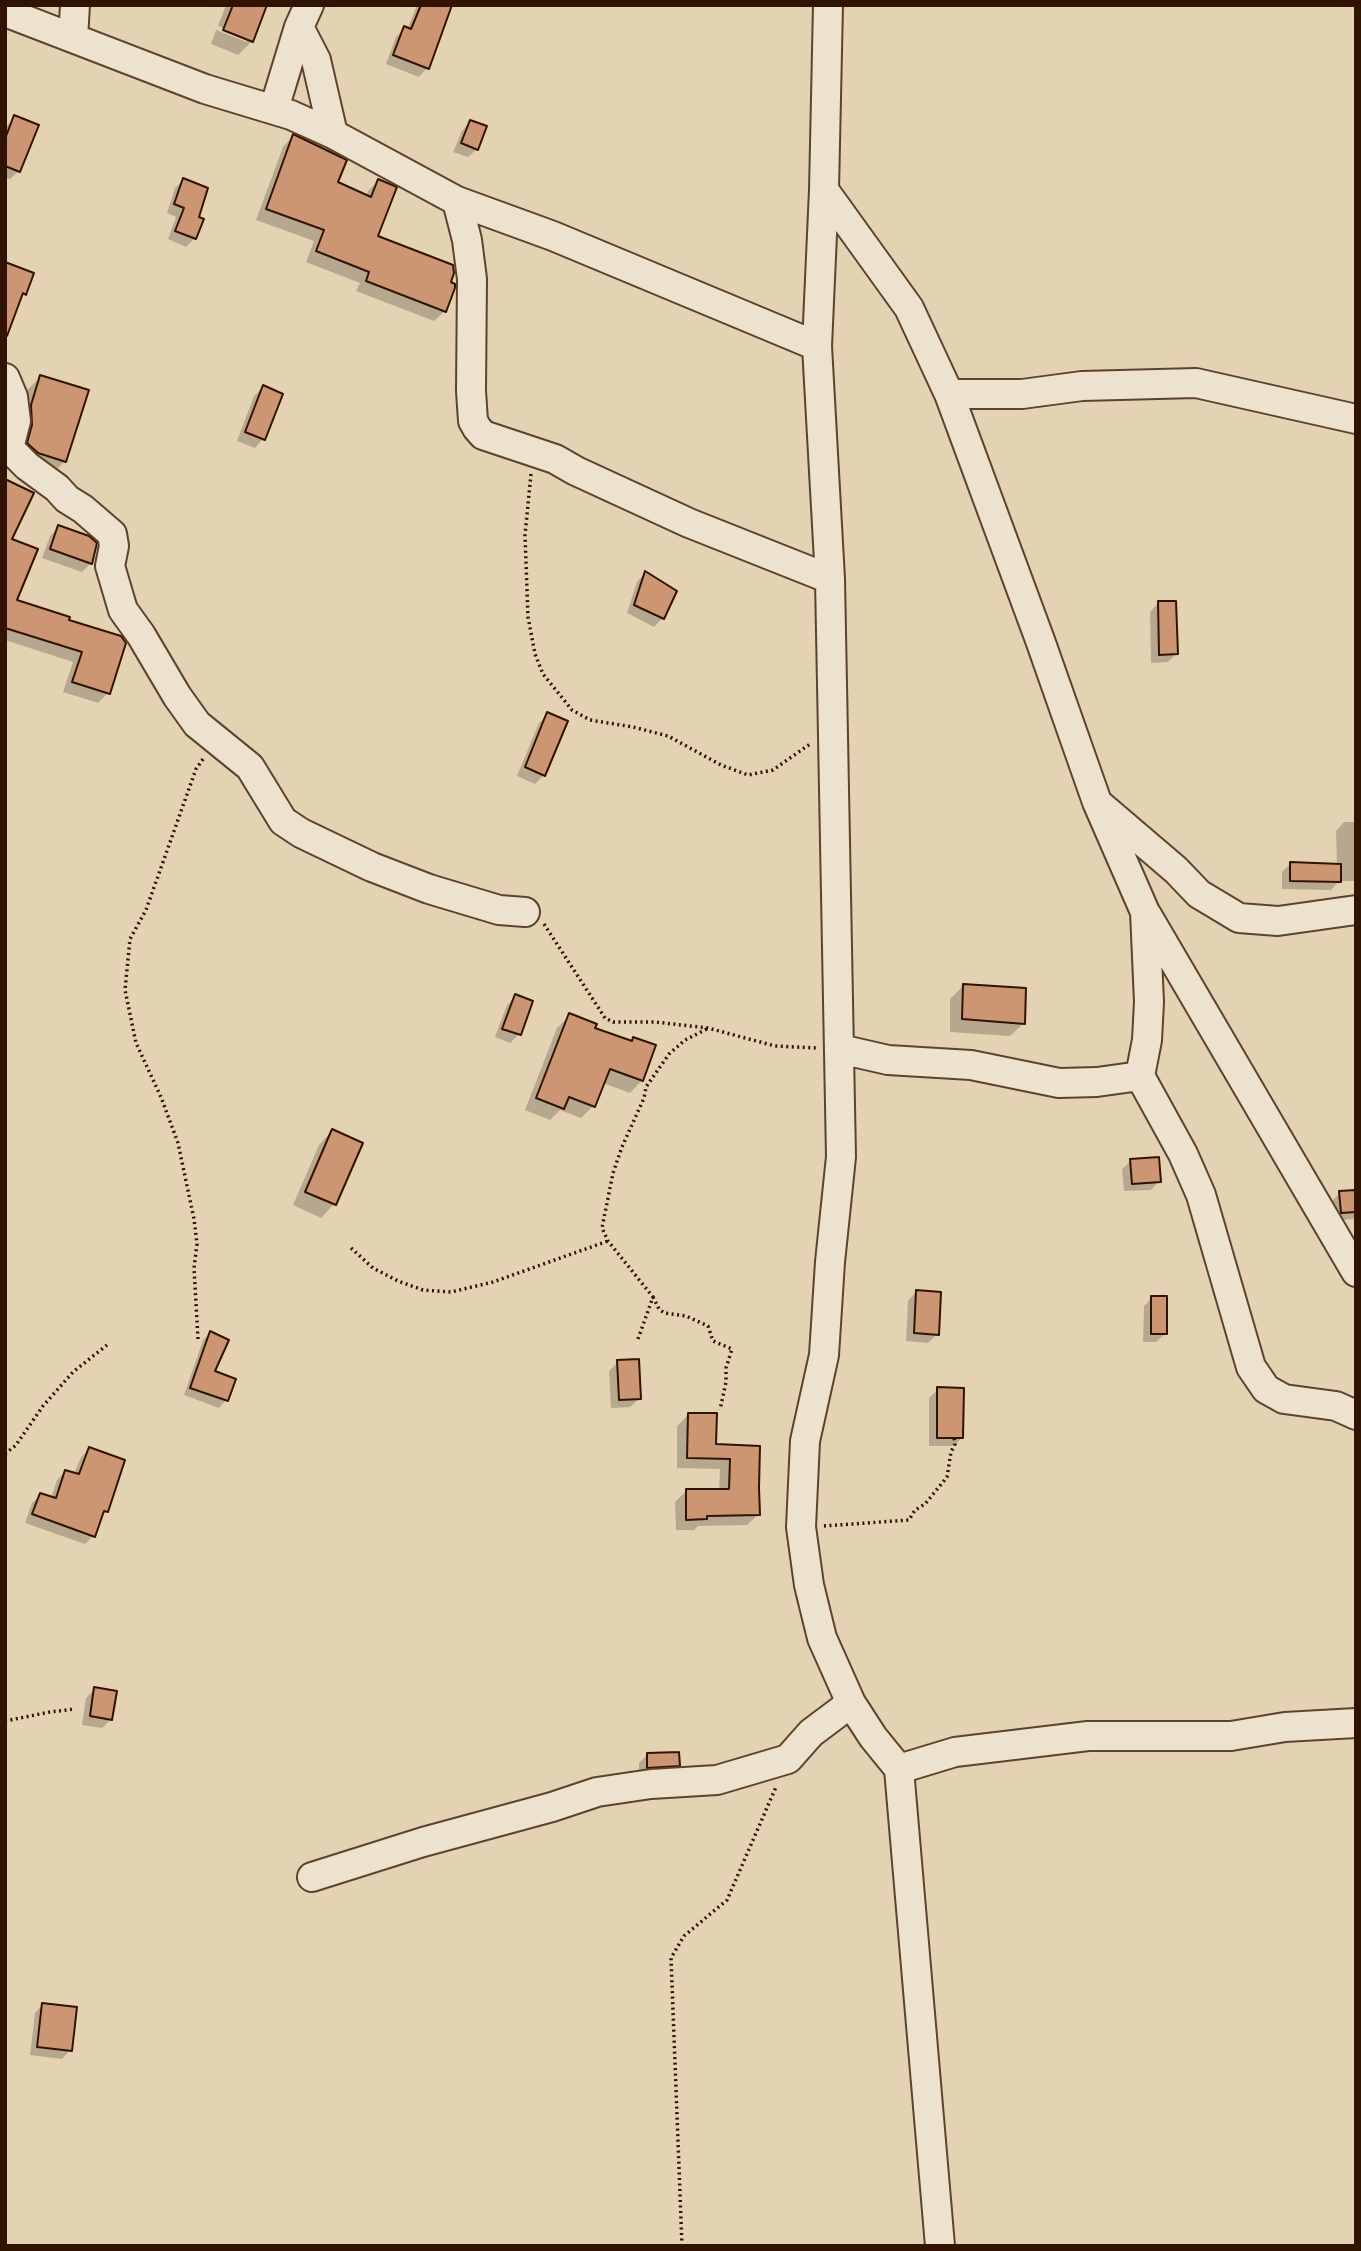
<!DOCTYPE html>
<html>
<head>
<meta charset="utf-8">
<style>
	body { margin:0 }
	#map { position:relative; width:1361px; height:2251px; overflow:hidden; background:#e4d3b2; font-family:Cardo,serif }
	canvas { display:block }
	.frame { position:absolute; inset:0; border:7px solid #301300; pointer-events:none }
</style>
</head>
<body>
<div id="map">
<canvas width="1361" height="2251"></canvas>
<div class="frame"></div>
</div>
<script>
const context = document.querySelector('canvas').getContext('2d');
context.lineJoin = 'round';
function fill(path, color) {
  context.fillStyle = color;
  context.fill(path, 'evenodd');
}
function poly(rows) {
  const path = new Path2D();
  for (const r of rows) {
    path.moveTo(r[0], r[1]);
    for (let i = 2; i < r.length; i += 2) path.lineTo(r[i], r[i + 1]);
  }
  return path;
}
function stroke(path, color, width, dash) {
  context.strokeStyle = color;
  context.lineWidth = width;
  context.lineCap = dash ? 'butt' : 'round';
  context.setLineDash(dash || []);
  context.stroke(path);
}
fill(poly([
	[226,5,266,5,252,41,238,55,211,44,216,30,247,42,247,38,218,26],
	[417,5,450,5,427,68,419,77,386,64,396,37,404,28,407,30],
	[15,117,19,171,10,179,5,178,5,128],
	[470,122,477,149,468,157,453,152,462,131],
	[293,136,336,183,366,197,368,191,378,181,376,237,445,311,434,321,356,291,360,283,306,262,314,241,256,220,283,147],
	[183,180,197,218,195,238,186,247,168,239,176,217,167,213,175,188],
	[41,377,65,461,51,475,24,466,18,419,27,390],
	[263,387,263,439,255,448,237,441,254,396],
	[5,484,15,601,67,621,108,693,98,703,63,692,73,662,5,640],
	[59,527,91,563,82,572,42,558,50,536],
	[645,573,663,618,654,627,627,613,637,582],
	[1158,603,1176,654,1168,662,1151,663,1150,612],
	[548,714,544,775,535,784,517,776,539,723],
	[1344,822,1356,822,1356,881,1339,881,1331,890,1282,889,1282,872,1290,864,1337,866,1336,831],
	[963,986,1024,1023,1010,1036,950,1032,950,999],
	[516,996,519,1034,510,1043,495,1037,507,1005],
	[570,1015,593,1030,630,1042,634,1039,642,1080,630,1093,603,1083,593,1106,581,1118,560,1110,550,1120,525,1110,557,1028],
	[332,1131,334,1204,321,1218,293,1205,319,1145],
	[1131,1161,1159,1181,1151,1190,1124,1191,1122,1169],
	[1356,1192,1356,1216,1353,1219,1333,1221,1331,1202,1340,1193],
	[916,1292,937,1334,928,1343,906,1341,908,1301],
	[1152,1298,1165,1334,1156,1342,1143,1342,1144,1306],
	[210,1333,213,1372,226,1400,219,1408,184,1395,203,1340],
	[618,1362,639,1399,630,1407,611,1408,609,1371],
	[938,1389,962,1438,953,1446,929,1446,929,1398],
	[689,1414,714,1445,759,1448,759,1514,747,1525,698,1526,694,1530,676,1530,675,1502,686,1491,719,1491,720,1469,677,1468,677,1426],
	[89,1449,106,1511,100,1517,93,1536,85,1544,25,1523,32,1503,41,1495,51,1498,57,1480,65,1472,74,1474,81,1457],
	[95,1689,111,1719,102,1728,82,1725,86,1698],
	[648,1754,678,1765,669,1774,639,1775,639,1763],
	[43,2004,70,2050,62,2059,30,2055,35,2013]
]), '#0003');
const building = poly([
	[233,5,267,5,253,42,223,30,233,5],
	[421,5,452,5,429,69,393,55,404,26,411,29,421,5],
	[14,115,39,125,20,172,5,166,5,139,14,115],
	[470,120,487,126,478,150,461,143,470,120],
	[293,134,347,160,338,182,371,197,378,179,397,187,378,236,453,265,454,273,451,282,455,284,455,288,446,312,366,281,369,272,316,251,324,230,266,209,293,134],
	[183,178,208,188,199,217,204,219,196,239,175,231,184,208,174,204,183,178],
	[5,262,34,273,26,295,23,293,7,336,5,335,5,262],
	[40,375,89,390,66,462,38,453,27,443,32,425,31,405,40,375],
	[263,385,283,394,265,440,245,432,263,385],
	[5,479,34,493,12,539,38,549,17,600,70,617,69,620,121,636,126,643,110,694,72,682,82,652,5,628,5,479],
	[58,525,89,536,97,543,92,564,50,549,58,525],
	[645,571,677,591,664,619,634,605,645,571],
	[1158,601,1176,601,1178,654,1159,655,1158,601],
	[547,712,568,721,545,776,525,767,547,712],
	[1290,862,1341,864,1341,882,1290,881,1290,862],
	[963,984,1026,988,1025,1024,962,1019,963,984],
	[515,994,533,1001,521,1035,502,1029,515,994],
	[569,1013,597,1024,595,1028,632,1041,633,1037,656,1045,643,1081,610,1069,595,1107,569,1097,564,1109,536,1098,569,1013],
	[332,1129,363,1143,336,1205,305,1192,332,1129],
	[1159,1157,1161,1182,1132,1184,1130,1159,1159,1157],
	[1356,1190,1356,1212,1341,1213,1339,1191,1356,1190],
	[916,1290,941,1292,939,1335,914,1333,916,1290],
	[1151,1296,1167,1296,1167,1334,1151,1334,1151,1296],
	[210,1331,229,1340,215,1371,236,1379,228,1401,190,1388,210,1331],
	[639,1359,641,1399,619,1400,617,1360,639,1359],
	[937,1387,964,1388,963,1438,937,1438,937,1387],
	[688,1413,717,1413,716,1444,760,1446,759,1488,760,1515,707,1516,707,1519,686,1520,686,1489,729,1489,730,1459,687,1458,688,1413],
	[89,1447,125,1460,108,1512,104,1511,95,1537,32,1514,40,1493,56,1498,65,1470,79,1474,89,1447],
	[94,1687,117,1691,112,1720,90,1716,94,1687],
	[679,1752,680,1766,647,1768,647,1753,679,1752],
	[42,2003,77,2007,72,2051,37,2047,42,2003]
]);
fill(building, '#cd9672');
stroke(building, '#301300', 2);
const minor = poly([
	[309,5,299,27,316,60,333,134,457,201,553,236,817,346],
	[828,5,824,190,817,346,830,579,841,1157,830,1262,824,1355,805,1441,801,1527,809,1585,822,1638,851,1703,873,1737,899,1769,940,2246],
	[5,12,205,89,291,115,333,134],
	[73,38,75,5],
	[274,109,299,27],
	[824,190,909,308,949,394,1040,640,1097,802,1145,912,1149,1002,1147,1040,1140,1076,1183,1154,1201,1195,1251,1367,1266,1389,1284,1399,1336,1406,1356,1415],
	[457,201,467,240,472,279,471,391,473,421,477,428,483,435,555,459,576,471,689,523,830,579],
	[5,378,13,397,16,421,9,448,27,466,57,488,67,499,83,509,112,534,114,546,110,566,123,610,141,635,177,696,197,724,250,767,283,821,301,833,372,867,429,889,499,910,525,912],
	[949,394,1022,394,1082,386,1196,383,1356,419],
	[1101,806,1176,870,1199,894,1239,918,1278,921,1356,910],
	[1147,915,1356,1272],
	[840,1049,888,1060,971,1065,1059,1083,1097,1082,1140,1076],
	[899,1769,955,1752,1088,1736,1231,1736,1285,1727,1356,1723],
	[312,1877,423,1842,552,1807,597,1792,651,1784,717,1780,788,1759,811,1733,851,1703]
]);
stroke(minor, '#5d432c', 32);
stroke(poly([
	[531,474,525,535,528,617,535,654,543,674,572,710,590,720,633,727,668,736,721,765,748,775,773,770,810,744],
	[544,924,605,1018,613,1022,655,1022,708,1028,775,1046,817,1048],
	[351,1248,373,1268,398,1281,423,1290,451,1292,493,1282,608,1241],
	[653,1297,659,1309,664,1313,686,1316,708,1326,713,1341,732,1349,726,1368,726,1382,720,1410],
	[198,1339,194,1268,197,1244,194,1219,178,1143,161,1097,136,1043,125,990,130,939,146,910,196,769,203,759],
	[638,1339,653,1297,608,1241,602,1228,613,1173,622,1147,644,1098,646,1087,669,1054,685,1040,707,1029],
	[5,1454,16,1445,43,1406,73,1372,107,1345],
	[824,1526,909,1520,915,1510,925,1504,947,1477,951,1452,955,1444,954,1438],
	[5,1721,50,1712,75,1709],
	[682,2246,671,1958,684,1936,727,1900,776,1787]
]), '#301300', 3.5, [2, 3.5]);
stroke(minor, '#ede2cd', 28);
</script>
</body>
</html>
